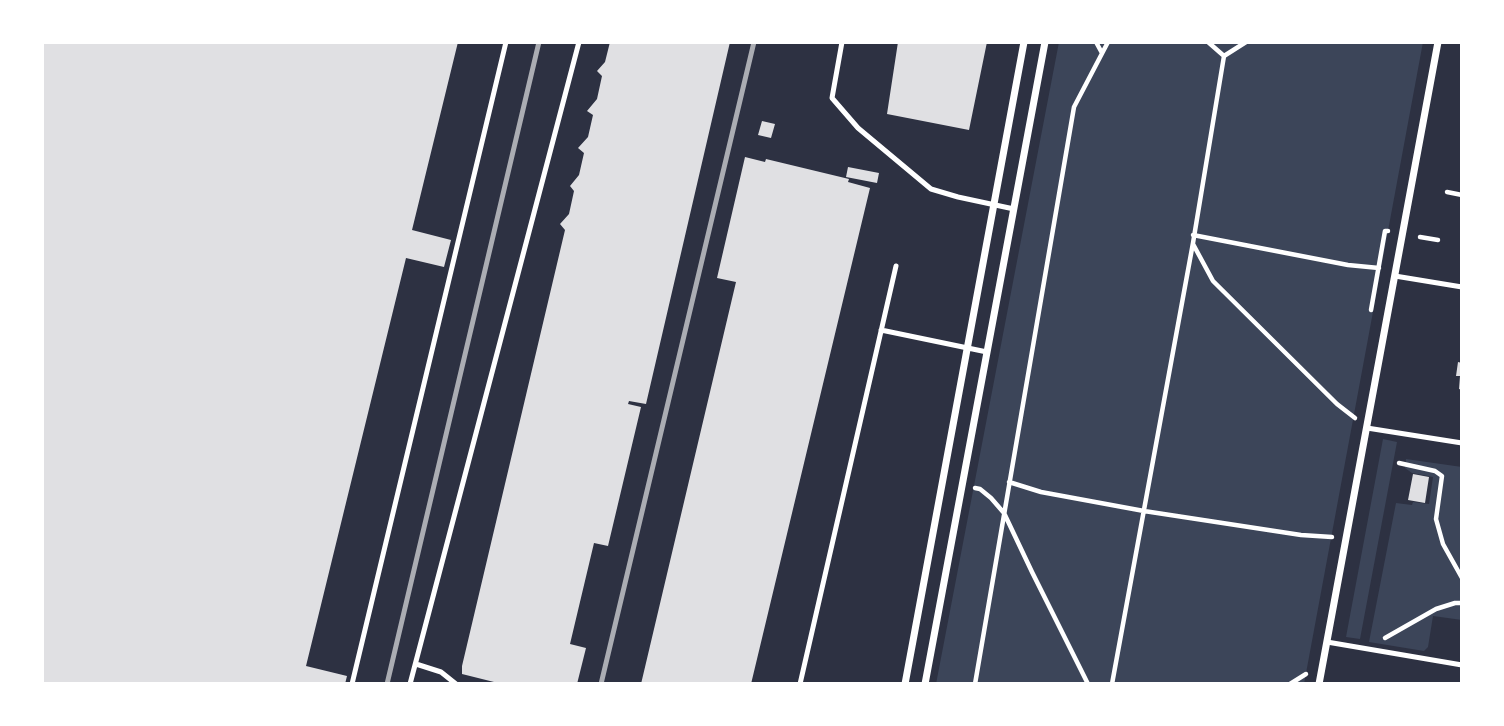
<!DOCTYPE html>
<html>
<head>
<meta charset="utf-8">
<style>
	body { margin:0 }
	#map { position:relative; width:1504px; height:726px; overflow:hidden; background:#2d3142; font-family:"Golos Text",sans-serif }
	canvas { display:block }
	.frame { position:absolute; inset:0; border:44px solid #fff; pointer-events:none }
</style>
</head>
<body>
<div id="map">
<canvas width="1504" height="726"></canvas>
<div class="frame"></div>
</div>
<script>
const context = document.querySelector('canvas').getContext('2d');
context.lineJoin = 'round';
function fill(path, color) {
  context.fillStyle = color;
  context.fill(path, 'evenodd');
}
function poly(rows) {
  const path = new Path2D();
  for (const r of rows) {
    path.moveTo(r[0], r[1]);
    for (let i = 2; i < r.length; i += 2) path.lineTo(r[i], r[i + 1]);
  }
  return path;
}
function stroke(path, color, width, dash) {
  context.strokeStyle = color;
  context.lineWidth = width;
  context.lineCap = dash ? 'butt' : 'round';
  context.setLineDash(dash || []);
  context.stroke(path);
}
fill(poly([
	[1059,42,1423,42,1304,684,936,684],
	[1383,439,1397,442,1360,639,1346,637],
	[1406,459,1462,467,1462,620,1433,616,1428,647,1424,651,1369,642,1396,503,1412,505,1413,502,1429,504,1433,477,1412,473,1405,468]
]), '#3c4559');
fill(poly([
	[42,42,458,42,412,230,451,240,444,267,406,258,306,666,347,676,345,684,42,684],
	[610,42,730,42,646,404,629,401,628,404,641,407,608,546,594,543,570,644,586,648,577,684,502,684,462,674,462,666,565,230,560,224,569,214,574,191,570,186,579,175,584,153,578,148,588,137,593,115,587,111,597,99,602,76,597,71,605,62],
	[898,42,987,42,969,130,887,114],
	[762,121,775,124,771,138,758,135],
	[745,157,765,162,766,159,849,179,848,182,870,188,751,684,641,684,736,282,717,278],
	[848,167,879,173,877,183,846,177],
	[1458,362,1462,363,1462,390,1459,389,1460,376,1456,376],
	[1413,474,1429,477,1425,503,1408,500]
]), '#e0e0e3');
stroke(poly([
	[1096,42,1102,53],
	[1208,42,1224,56],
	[1447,192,1462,195],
	[1193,235,1348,265,1379,268],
	[1420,237,1438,240],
	[1193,244,1213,281,1337,404,1355,418],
	[1371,310,1385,231,1388,231],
	[1399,463,1435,471,1442,476,1436,519,1443,544,1462,578],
	[1009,482,1041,492,1144,511,1301,535,1332,537],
	[975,488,980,489,991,498,1004,513,1032,572,1088,684],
	[1385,638,1436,609,1455,603,1462,603],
	[975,684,1074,107,1108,42],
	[1112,684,1193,243,1224,56,1246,42],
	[1290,684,1306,674]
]), '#fff', 4.5);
stroke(poly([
	[842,42,832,98,858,128,931,189,958,197,1014,209],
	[1395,276,1462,287],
	[881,330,987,352],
	[1367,428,1462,443],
	[1327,642,1462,665],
	[416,664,441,672,456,684],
	[352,684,506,42],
	[410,684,579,42],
	[800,684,896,266]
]), '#fff', 5);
stroke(poly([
	[905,684,1024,42],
	[925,684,1045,42],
	[1319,684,1438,42]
]), '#fff', 7);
stroke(poly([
	[387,684,539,42],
	[601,684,754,42]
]), '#abadb3', 5);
</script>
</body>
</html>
